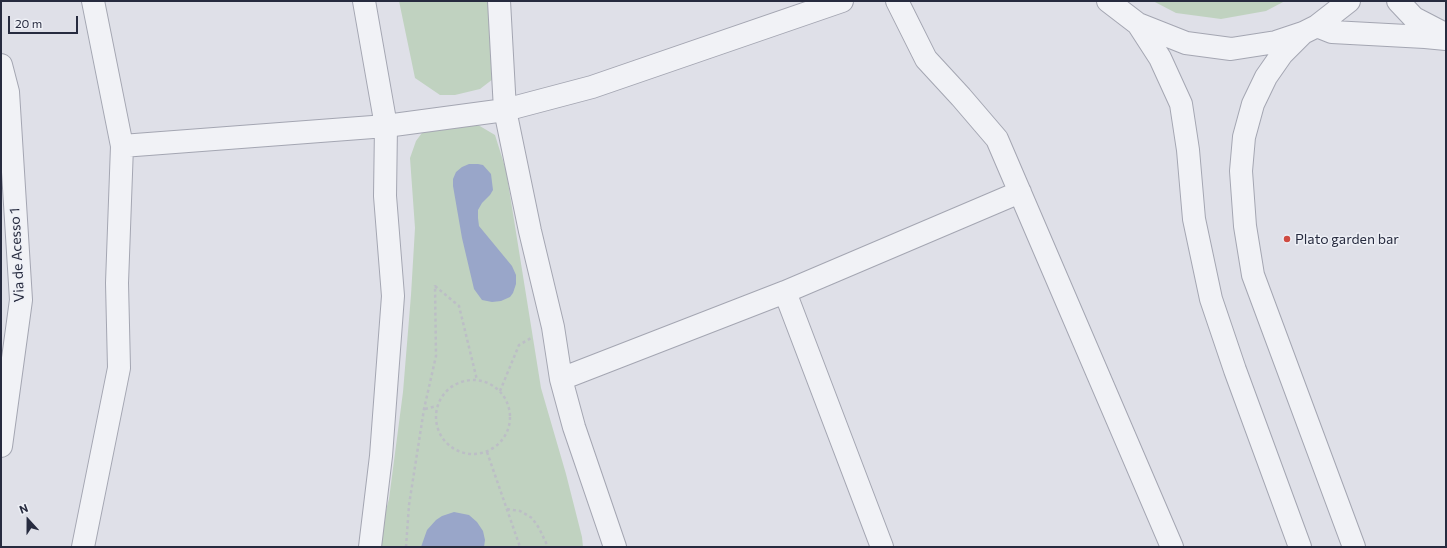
<!DOCTYPE html>
<html>
<head>
<meta charset="utf-8">
<style>
	body { margin:0 }
	#map { position:relative; width:1447px; height:548px; overflow:hidden; background:#dfe0e8; font-family:Commissioner,sans-serif }
	canvas { display:block }
	.frame { position:absolute; inset:0; border:2px solid #272b3f; pointer-events:none }
	.north { position:absolute; left:8px; top:500px; width:40px; height:40px; -webkit-text-stroke:3px #eef0f6; paint-order:stroke; rotate:339deg; font-size:11px; font-weight:700; line-height:16px; text-align:center; color:#272b3f }
	.north::after { content:''; display:block; margin:auto; width:14px; height:18px; background:#272b3f; clip-path:polygon(50% 0,100% 100%,50% 72%,0 100%) }
	.scale { position:absolute; left:8px; top:16px; width:70px; height:18px; box-sizing:border-box; border:2px solid #272b3f; border-top:0; padding-left:5px; font-size:12px; line-height:14px; white-space:nowrap; color:#272b3f; -webkit-text-stroke:3px #eef0f6; paint-order:stroke }
</style>
</head>
<body>
<div id="map">
<canvas width="1447" height="548"></canvas>
<div class="frame"></div>
<div class="north">N</div>
<div class="scale">20 m</div>
</div>
<script>
const context = document.querySelector('canvas').getContext('2d');
context.lineJoin = 'round';
function fill(path, color) {
  context.fillStyle = color;
  context.fill(path, 'evenodd');
}
function poly(rows) {
  const path = new Path2D();
  for (const r of rows) {
    if (r.length === 3) {
      path.moveTo(r[0] + r[2], r[1]);
      path.arc(r[0], r[1], r[2], 0, 2 * Math.PI);
      continue;
    }
    path.moveTo(r[0], r[1]);
    for (let i = 2; i < r.length; i += 2) path.lineTo(r[i], r[i + 1]);
  }
  return path;
}
function stroke(path, color, width, dash) {
  context.strokeStyle = color;
  context.lineWidth = width;
  context.lineCap = dash ? 'butt' : 'round';
  context.setLineDash(dash || []);
  context.stroke(path);
}
function drawText(font, color, halo, rows, align = 'center') {
  context.font = font + ' Commissioner,sans-serif';
  context.lineWidth = 3;
  context.setLineDash([]);
  context.textBaseline = 'middle';
  context.strokeStyle = halo;
  context.fillStyle = color;
  for (const [text, x, y, turn = 0] of rows) {
    context.save();
    context.translate(x, y);
    context.rotate((+turn || 0) * Math.PI / 180);
    context.textAlign = isNaN(turn) ? turn : align;
    if (halo) context.strokeText(text, 0, 0);
    context.fillText(text, 0, 0);
    context.restore();
  }
}
fill(poly([
	[399,1,489,1,493,79,480,89,455,95,440,95,415,78],
	[1153,1,1285,1,1266,11,1221,19,1176,13],
	[473,122,495,135,506,170,541,388,566,474,582,537,583,547,376,547,389,499,403,392,411,295,415,228,410,158,416,141,427,126]
]), '#c0d2c0');
fill(poly([
	[469,164,478,164,483,165,491,174,493,190,490,195,482,203,478,210,478,218,479,226,512,266,516,275,516,284,513,293,510,297,501,301,492,302,482,300,474,289,462,238,453,186,453,179,456,172,462,167],
	[454,512,469,515,477,522,483,531,485,540,484,547,421,547,427,530,436,520,442,516]
]), '#99a6c9');
const minor = poly([
	[364,1,386,126,385,196,393,296,381,456,370,547],
	[499,1,505,110,530,231,553,327,561,379,574,427,615,547],
	[897,1,926,59,961,97,997,139,1172,547],
	[1,65,8,92,21,300,1,446],
	[122,146,386,126,505,110,592,87,842,1],
	[785,292,882,547],
	[561,379,785,292,1020,192],
	[83,547,119,368,117,283,122,146,93,1]
]);
const tertiary = poly([
	[1108,1,1138,24,1186,43,1231,49,1276,42,1303,33,1317,26,1349,1],
	[1398,1,1414,18,1445,34],
	[1138,24,1160,58,1181,104,1188,150,1194,219,1211,299,1235,370,1300,547],
	[1317,26,1332,32,1425,37,1446,39],
	[1303,33,1282,54,1266,77,1253,104,1244,137,1241,171,1245,226,1253,275,1354,547]
]);
stroke(minor, '#a4a6b2', 24);
stroke(tertiary, '#a4a6b2', 24);
stroke(poly([
	[435,286,459,306,477,380],
	[473,417,37],
	[500,391,519,345,531,338],
	[425,409,437,406],
	[487,452,520,547],
	[507,509,520,511,532,518,539,528,548,547],
	[406,547,409,505,424,409,436,356,435,285]
]), '#bcbec6', 2.5, [3, 3]);
stroke(minor, '#f1f2f6', 22);
stroke(tertiary, '#f1f2f6', 22);
for (const [x, y, r, color] of [
	[1287,239,4,"#cf4b42"]
]) {
  const dot = new Path2D();
  dot.arc(x, y, r, 0, 2 * Math.PI);
  context.fillStyle = color;
  context.fill(dot);
  stroke(dot, '#eef0f6', 1.5);
}
drawText('14px', '#272b3f', '#eef0f6', [
	["Plato garden bar",1295,239]
], 'left');
drawText('14px', '#272b3f', '#eef0f6', [
	["Via de Acesso 1",17,255,-93]
]);
</script>
</body>
</html>
